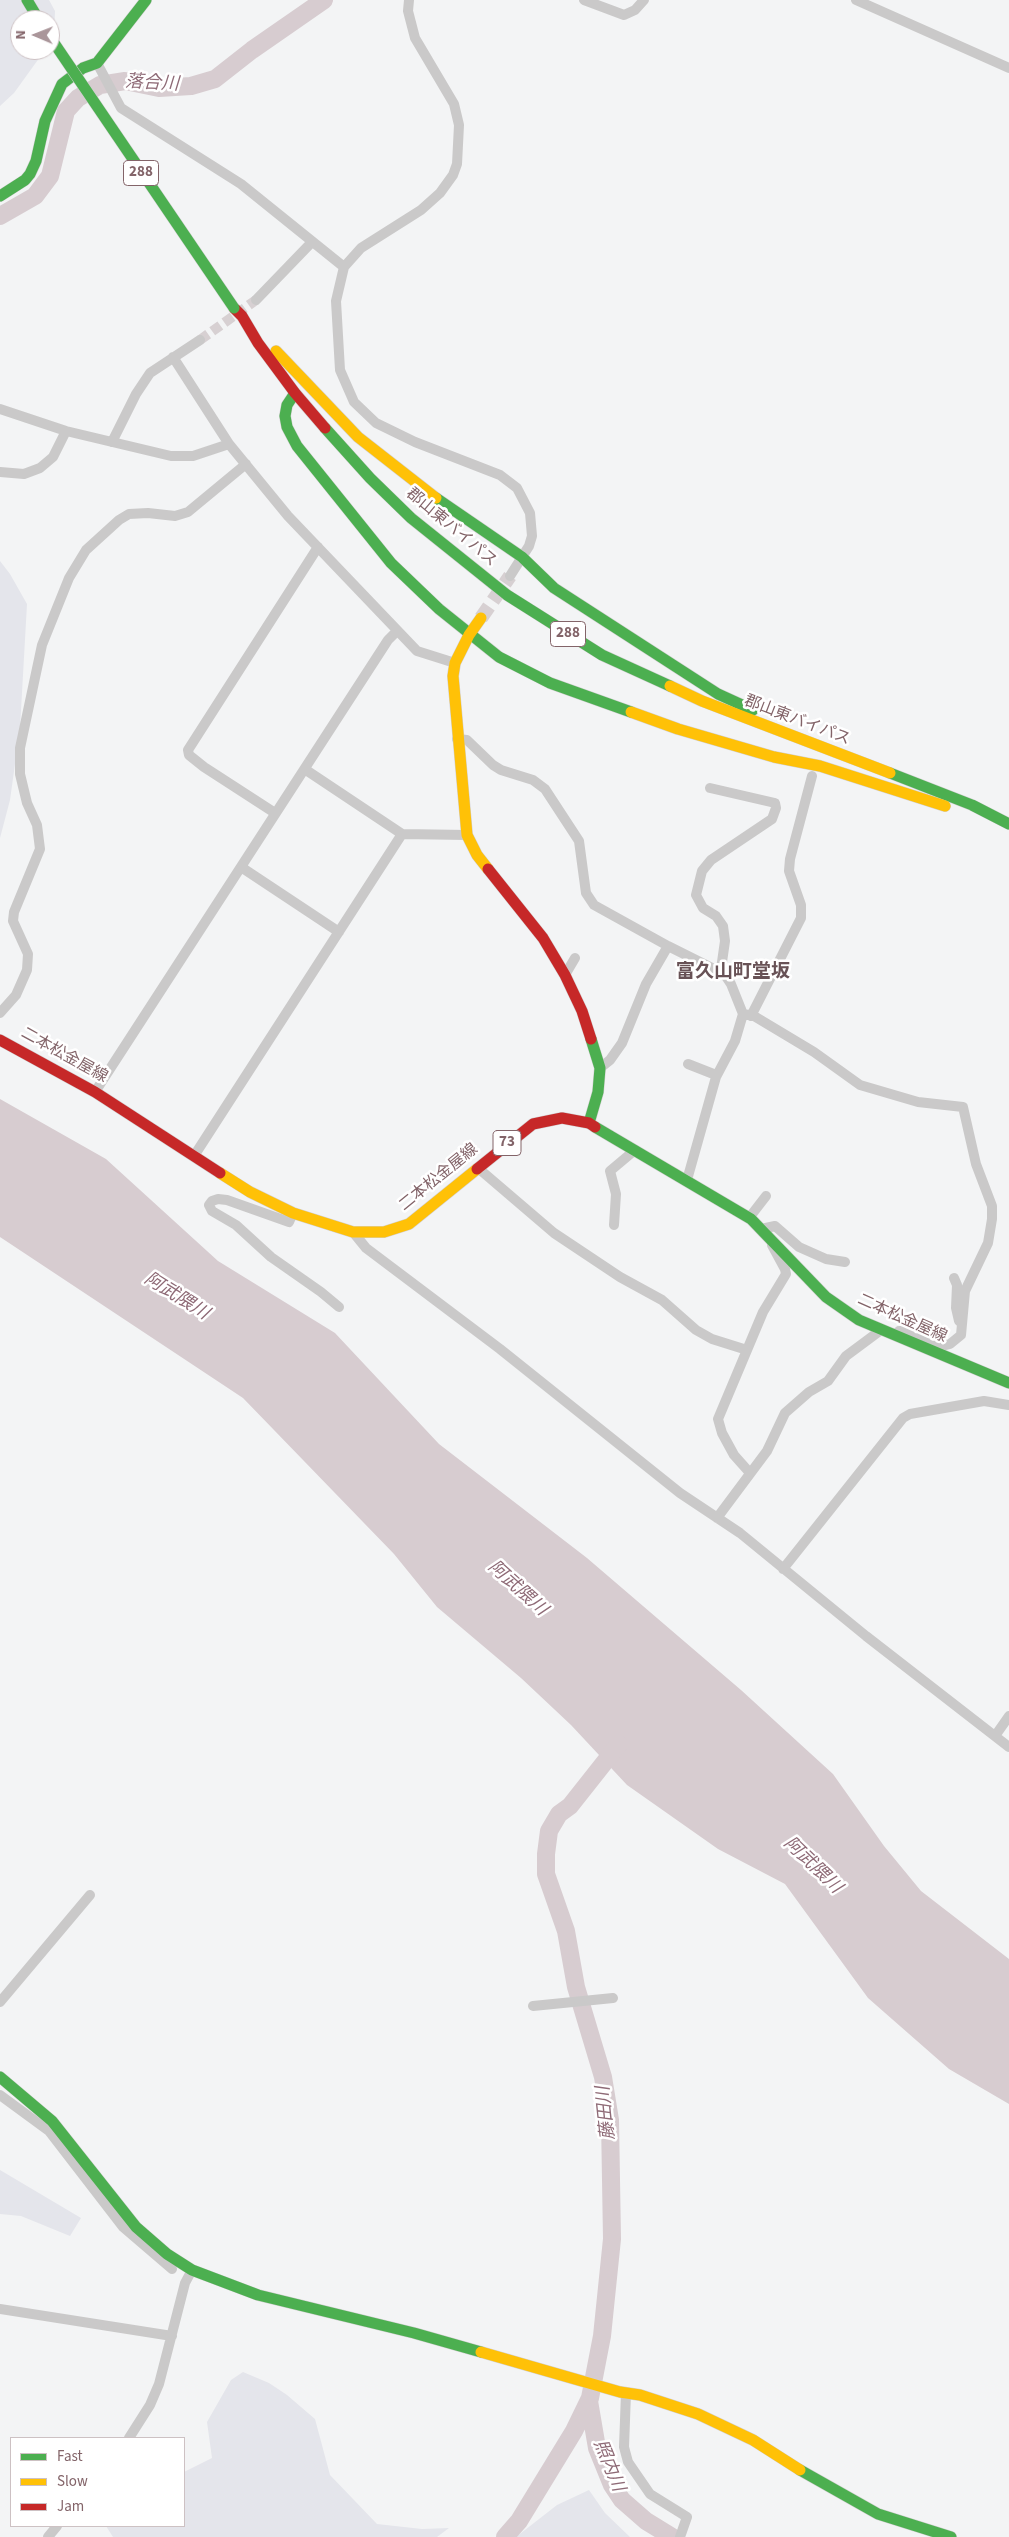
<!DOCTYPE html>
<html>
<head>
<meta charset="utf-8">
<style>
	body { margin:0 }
	#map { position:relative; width:1009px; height:2537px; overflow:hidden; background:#f3f4f5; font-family:"Source Sans 3",sans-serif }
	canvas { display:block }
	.legend { position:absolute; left:10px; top:2437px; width:175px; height:90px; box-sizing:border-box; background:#fff; border:1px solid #cdc1c3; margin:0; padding:6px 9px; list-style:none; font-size:15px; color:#836469 }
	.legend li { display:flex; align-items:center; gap:10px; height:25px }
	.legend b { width:25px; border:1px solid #cdc1c3 }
	.north { position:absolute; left:10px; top:10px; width:50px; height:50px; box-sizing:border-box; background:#fff; border:1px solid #cdc1c3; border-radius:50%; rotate:271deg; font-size:14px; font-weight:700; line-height:20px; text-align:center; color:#836469 }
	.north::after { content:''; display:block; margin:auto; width:18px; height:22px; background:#aa969a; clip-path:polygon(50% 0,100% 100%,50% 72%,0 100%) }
</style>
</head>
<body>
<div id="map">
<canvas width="1009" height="2537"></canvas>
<ul class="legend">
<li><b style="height:6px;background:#4caf50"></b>Fast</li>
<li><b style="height:6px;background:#ffc107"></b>Slow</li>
<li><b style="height:6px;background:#c62828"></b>Jam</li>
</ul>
<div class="north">N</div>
</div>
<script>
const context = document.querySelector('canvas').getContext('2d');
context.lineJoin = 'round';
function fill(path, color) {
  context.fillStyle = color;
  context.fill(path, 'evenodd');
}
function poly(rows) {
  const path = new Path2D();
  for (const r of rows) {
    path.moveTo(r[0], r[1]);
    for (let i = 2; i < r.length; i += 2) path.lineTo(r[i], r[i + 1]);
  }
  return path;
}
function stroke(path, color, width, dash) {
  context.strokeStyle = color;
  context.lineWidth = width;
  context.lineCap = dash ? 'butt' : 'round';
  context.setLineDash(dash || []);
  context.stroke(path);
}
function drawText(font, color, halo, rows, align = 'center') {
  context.font = font + ' "Source Sans 3","Noto Sans JP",sans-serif';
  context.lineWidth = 5;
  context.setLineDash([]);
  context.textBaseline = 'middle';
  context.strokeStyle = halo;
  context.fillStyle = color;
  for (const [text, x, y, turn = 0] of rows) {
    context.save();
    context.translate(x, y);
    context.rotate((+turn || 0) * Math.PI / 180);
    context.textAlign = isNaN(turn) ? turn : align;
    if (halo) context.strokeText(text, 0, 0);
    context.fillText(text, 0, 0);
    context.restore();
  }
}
fill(poly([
	[0,0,49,0,55,11,54,39,50,44,50,20,20,20,20,50,45,50,14,93,0,106],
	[0,561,10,574,27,604,20,728,10,800,0,838],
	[0,2170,81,2218,70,2236,21,2216,0,2214],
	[243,2372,269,2383,287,2395,315,2419,330,2475,377,2524,422,2529,449,2528,437,2537,113,2537,106,2526,184,2526,184,2472,212,2458,207,2422,231,2380],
	[589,2490,605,2513,630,2537,516,2537,557,2505]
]), '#e4e5eb');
fill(poly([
	[0,1099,106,1159,218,1261,335,1333,439,1444,587,1558,741,1690,833,1774,884,1846,921,1891,1009,1959,1009,2104,949,2069,868,1998,785,1884,718,1849,627,1785,571,1725,521,1678,437,1607,394,1554,243,1398,0,1237]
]), '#d7ccd0');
stroke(poly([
	[0,216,35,196,50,176,66,111,78,98,100,85,125,81,159,88,191,86,215,79,252,50,324,0],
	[589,2401,597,2448,612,2485,622,2500,646,2521,672,2537],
	[505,2537,519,2521,574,2431,590,2398,602,2336,612,2239,610,2120,603,2077,576,1987,566,1931,546,1874,546,1854,549,1831,559,1814,570,1806,619,1744]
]), '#d7ccd0', 18);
stroke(poly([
	[200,340,256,300]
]), '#d7d0d2', 10, [10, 5]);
stroke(poly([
	[481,618,510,576]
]), '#d7d0d2', 14, [14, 7]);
const fast = poly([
	[27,0,39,20],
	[0,196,25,180,30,174,36,161,45,121,62,84,83,68,97,63,146,0],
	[295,393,287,405,285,416,287,427,297,446,391,563,439,609,499,657,550,683,631,712],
	[325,428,370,478,411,518,507,595,602,655,670,686],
	[436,498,522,557,554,588,718,694,753,710],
	[890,773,972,805,1009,824],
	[589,1123,598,1092,600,1068,591,1039],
	[595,1127,751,1219,826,1297,859,1320,1009,1383],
	[0,2077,52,2121,136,2227,167,2254,192,2270,258,2295,414,2333,481,2352],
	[800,2470,878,2514,951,2537]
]);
const slow = poly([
	[276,351,358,437,436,498],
	[481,618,469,635,455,663,453,676,467,835,477,855,488,869],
	[670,686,702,701,890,773],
	[631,712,678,729,774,757,820,766,945,806],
	[220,1173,250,1192,293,1213,353,1232,384,1232,409,1224,477,1169],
	[481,2352,620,2392,640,2395,698,2414,753,2440,800,2470]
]);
const jam = poly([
	[234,308,242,316,258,343,295,393,325,428],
	[488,869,543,938,565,975,582,1011,591,1039],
	[0,1040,95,1092,220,1173],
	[477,1169,533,1124,562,1118,589,1123,595,1127]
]);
stroke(fast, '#d2d0d1', 12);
stroke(slow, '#d2d0d1', 12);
stroke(jam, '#d2d0d1', 12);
stroke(poly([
	[409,0,408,11,415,38,454,104,459,125,457,164,453,175,440,193,421,210,361,248,344,267,336,301,340,370,354,402,376,423,415,442,500,475,517,488,530,513,532,536,529,546,510,576],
	[584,0,624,15,635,10,644,0],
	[856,0,1009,68],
	[97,63,121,108,241,184,344,267],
	[256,300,311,243],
	[173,357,229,444,288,516,417,651,455,663],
	[0,409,66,431,171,456,193,456,229,444],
	[112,442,136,394,150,373,200,340],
	[0,472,24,474,40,468,53,457,66,431],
	[457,739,467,740,493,765,501,770,533,780,545,789,579,841,586,893,594,905,668,946,714,969,721,969],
	[306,770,402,834,467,835],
	[710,788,775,803,776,808,772,819,711,860,702,871,696,895,703,908,716,916,723,926,725,941,721,969,731,984,743,1014],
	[275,813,204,767,189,755,188,750,318,547],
	[241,867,339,932],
	[565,975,575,958],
	[0,1013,16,995,27,970,28,954,13,921,14,912,40,849,37,825,27,803,20,774,20,748,42,645,69,578,86,550,119,520,129,514,148,513,175,516,188,512,246,464],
	[751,1016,801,918,801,905,789,871,790,859,812,776],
	[688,1064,716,1075],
	[600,1068,610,1060,622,1043,646,984,668,946],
	[95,1092,388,640,397,631],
	[194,1156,402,834],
	[478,1168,554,1233,620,1277,662,1300,696,1330,712,1339,747,1350],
	[687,1180,716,1077,735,1041,743,1014,754,1016,814,1052,860,1085,918,1102,963,1107,976,1164,992,1206,992,1219,988,1243,965,1291,961,1335,950,1344,946,1345,909,1331,899,1331,895,1335],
	[293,1213,289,1222,227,1200,218,1199,212,1201,209,1205,212,1211,236,1225,271,1257,321,1292,339,1307],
	[749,1218,766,1196],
	[614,1225,616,1194,610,1171,635,1150],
	[761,1229,775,1226,799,1247,826,1259,845,1262],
	[353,1232,366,1248,500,1349,680,1493,740,1533,866,1636,1009,1747],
	[954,1278,957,1285,956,1308,959,1321],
	[750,1473,734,1455,722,1433,718,1419,763,1312,786,1274,785,1269,772,1245],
	[717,1518,767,1451,785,1413,809,1392,828,1381,846,1356,881,1330],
	[783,1569,903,1418,910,1414,984,1401,1009,1405],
	[995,1736,1009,1716],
	[0,2002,90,1895],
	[533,2006,613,1998],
	[0,2095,49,2131,123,2227,172,2269],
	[0,2309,172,2336],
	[626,2393,624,2447,628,2462,650,2494,687,2517,680,2537],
	[129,2438,150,2405,159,2384,185,2283,192,2270],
	[48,2537,57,2526]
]), '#cac9c9', 10);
stroke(fast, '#4caf50', 11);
stroke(slow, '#ffc107', 11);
stroke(jam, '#c62828', 11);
const fastBridge = poly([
	[50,37,234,308]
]);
stroke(fastBridge, '#d2d1d2', 12, []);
stroke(fastBridge, '#4caf50', 11);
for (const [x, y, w] of [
	[141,173,35],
	[568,634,35],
	[507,1143,28]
]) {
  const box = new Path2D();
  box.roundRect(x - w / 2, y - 12.5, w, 25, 4);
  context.fillStyle = '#fff';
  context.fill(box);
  stroke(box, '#836469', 1);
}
drawText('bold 15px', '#836469', null, [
	["288",141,173],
	["288",568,634],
	["73",507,1143]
]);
drawText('16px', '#836469', '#fff', [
	["郡山東バイパス",451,528,40],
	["郡山東バイパス",797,721,21],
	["二本松金屋線",64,1056,29],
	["二本松金屋線",439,1178,-39],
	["二本松金屋線",902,1319,24]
]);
drawText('italic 18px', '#8e6a76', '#fff', [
	["落合川",152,84,3],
	["阿武隈川",176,1297,32],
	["阿武隈川",517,1589,42],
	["阿武隈川",812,1866,44],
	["藤田川",607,2113,-96],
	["照内川",608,2466,68]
]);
drawText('bold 19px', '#685256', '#fff', [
	["富久山町堂坂",733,973]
]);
</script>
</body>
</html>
